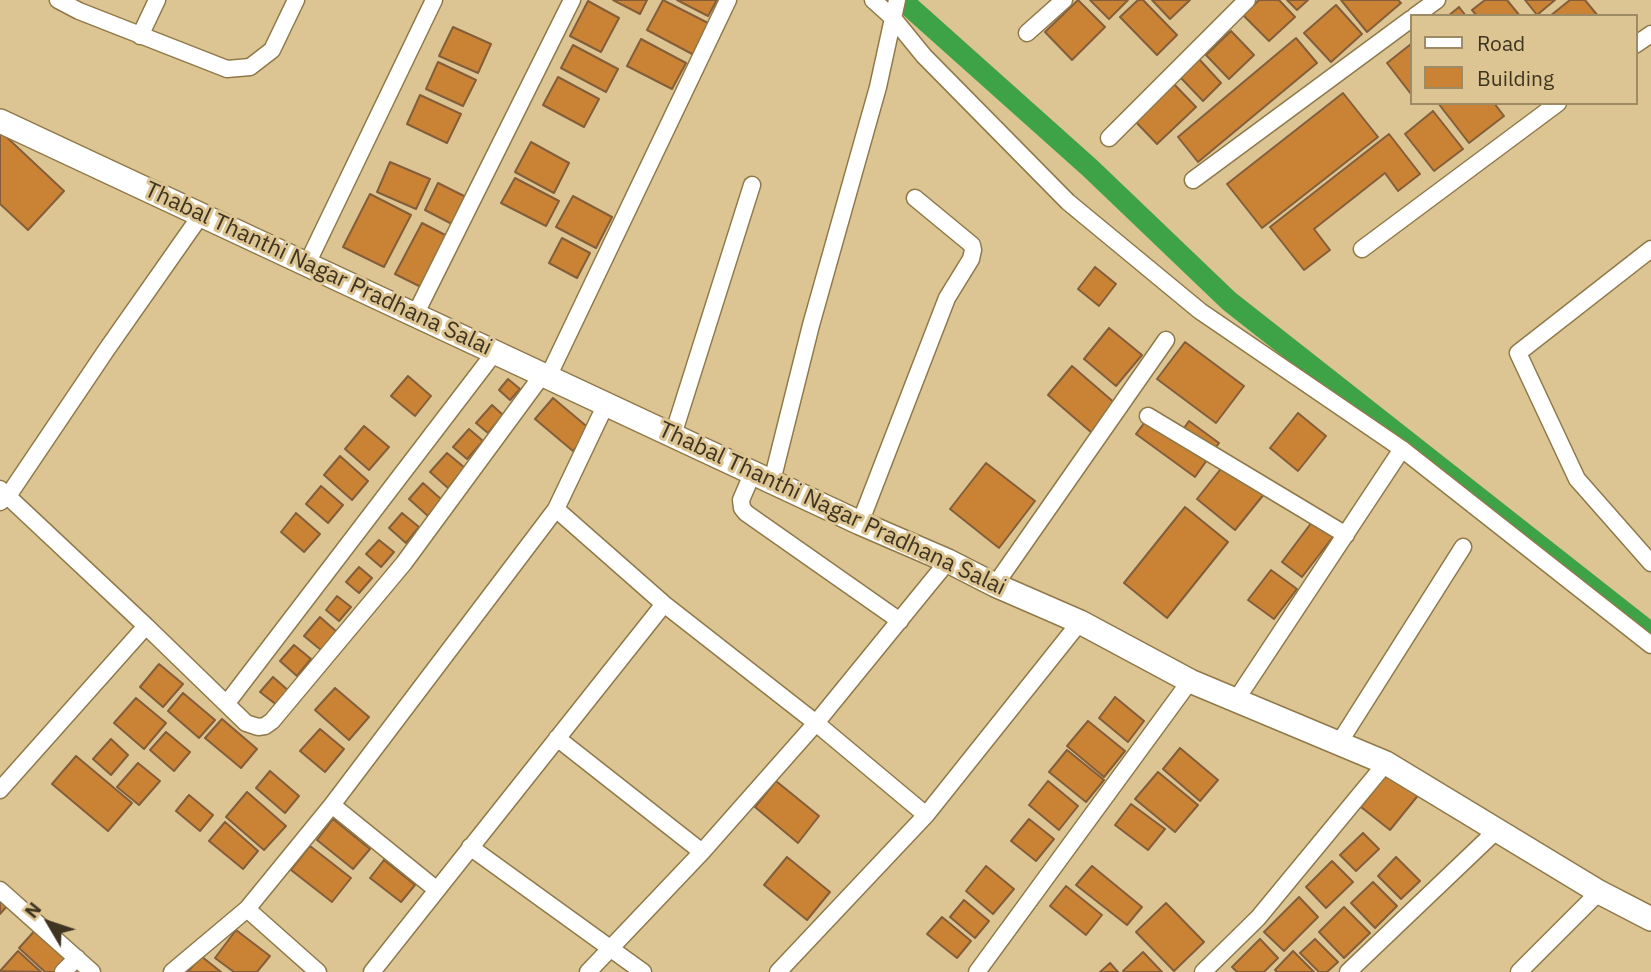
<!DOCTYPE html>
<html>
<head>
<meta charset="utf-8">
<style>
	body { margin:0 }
	#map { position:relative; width:1651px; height:972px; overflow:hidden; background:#ddc593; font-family:"IBM Plex Sans",sans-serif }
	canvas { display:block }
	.legend { position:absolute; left:1410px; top:14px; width:228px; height:91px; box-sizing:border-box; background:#ddc593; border:2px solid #9d8b65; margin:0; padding:9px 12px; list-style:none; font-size:21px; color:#3e3420 }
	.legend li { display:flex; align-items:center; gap:14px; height:35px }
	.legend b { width:35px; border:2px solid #9d8b65 }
	.north { position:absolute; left:14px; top:888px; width:70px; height:70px; -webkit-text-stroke:5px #ddc593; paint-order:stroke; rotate:309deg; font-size:19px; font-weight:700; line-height:28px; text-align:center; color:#3e3420 }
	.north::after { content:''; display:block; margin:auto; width:24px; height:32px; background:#3e3420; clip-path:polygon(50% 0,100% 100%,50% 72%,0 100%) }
</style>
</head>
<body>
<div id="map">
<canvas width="1651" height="972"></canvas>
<ul class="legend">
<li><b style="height:9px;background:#fff"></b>Road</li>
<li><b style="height:19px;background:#ca8334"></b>Building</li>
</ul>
<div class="north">N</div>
</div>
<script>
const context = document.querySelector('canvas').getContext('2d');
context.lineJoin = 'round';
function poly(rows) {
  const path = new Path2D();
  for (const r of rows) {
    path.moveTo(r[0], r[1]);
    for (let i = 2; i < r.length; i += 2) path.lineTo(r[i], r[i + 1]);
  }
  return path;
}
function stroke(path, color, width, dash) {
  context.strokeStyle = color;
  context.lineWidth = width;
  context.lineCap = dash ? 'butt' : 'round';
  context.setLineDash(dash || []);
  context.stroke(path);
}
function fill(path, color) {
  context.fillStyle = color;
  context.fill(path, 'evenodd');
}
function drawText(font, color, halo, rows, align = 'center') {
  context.font = font + ' "IBM Plex Sans",sans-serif';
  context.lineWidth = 6;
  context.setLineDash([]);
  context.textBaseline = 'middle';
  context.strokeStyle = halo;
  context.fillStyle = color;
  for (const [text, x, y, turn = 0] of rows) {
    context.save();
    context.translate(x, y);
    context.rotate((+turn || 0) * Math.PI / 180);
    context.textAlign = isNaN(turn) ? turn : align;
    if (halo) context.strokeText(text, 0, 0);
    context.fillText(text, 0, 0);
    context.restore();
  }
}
stroke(poly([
	[902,0,1090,168,1229,301,1651,633]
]), '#3ea247', 21);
const building = poly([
	[613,0,647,0,640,14,613,0],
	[663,0,710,24,694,55,647,30,663,0],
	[677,0,717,0,708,16,677,0],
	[1078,0,1105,27,1072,60,1045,32,1078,0],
	[1090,0,1128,0,1109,19,1090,0],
	[1138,0,1143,0,1177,35,1157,55,1120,17,1138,0],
	[1152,0,1190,0,1170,19,1152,0],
	[1259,0,1279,0,1295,17,1269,41,1243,15,1259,0],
	[1287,0,1308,0,1297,10,1287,0],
	[1341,0,1398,0,1401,3,1367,32,1341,0],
	[1485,0,1507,0,1520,16,1477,16,1472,10,1485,0],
	[1525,0,1555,0,1537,15,1525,0],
	[1570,0,1585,0,1598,16,1550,16,1570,0],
	[588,1,619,18,601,52,570,36,588,1],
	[1336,5,1362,34,1331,62,1304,33,1336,5],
	[1459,7,1466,16,1448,16,1459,7],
	[453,27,491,44,478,73,439,56,453,27],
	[1231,31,1254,55,1229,79,1206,55,1231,31],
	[1296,38,1317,63,1198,162,1178,137,1296,38],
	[641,39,686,63,672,89,627,66,641,39],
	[1411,44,1411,94,1387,63,1411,44],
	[573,45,618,69,606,92,561,68,573,45],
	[1199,59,1221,83,1203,101,1180,77,1199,59],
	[438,62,476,80,463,106,426,89,438,62],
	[558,77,599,99,584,127,543,105,558,77],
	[1172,82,1196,107,1157,144,1133,119,1172,82],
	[1343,93,1378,137,1262,228,1227,184,1343,93],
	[420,95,461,114,447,143,407,124,420,95],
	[1438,103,1494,103,1504,116,1469,143,1438,103],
	[1433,111,1463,149,1434,171,1405,134,1433,111],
	[0,131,64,191,28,230,0,204,0,131],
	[1389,134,1420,174,1398,191,1385,173,1314,229,1330,250,1304,270,1270,227,1389,134],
	[531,142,569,163,554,193,515,172,531,142],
	[390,162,430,179,416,209,377,192,390,162],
	[515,178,559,201,546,226,501,203,515,178],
	[438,183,466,197,452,224,425,210,438,183],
	[370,194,411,215,384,267,343,247,370,194],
	[573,196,612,217,596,248,556,227,573,196],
	[422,223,451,238,425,289,395,274,422,223],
	[562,238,590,253,577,278,549,263,562,238],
	[1095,267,1116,284,1099,306,1078,289,1095,267],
	[1109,328,1142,355,1116,386,1084,359,1109,328],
	[1185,342,1244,386,1216,423,1157,379,1185,342],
	[1072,366,1117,405,1092,433,1048,395,1072,366],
	[408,376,431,396,415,416,391,396,408,376],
	[508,379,520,389,510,400,499,390,508,379],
	[553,398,591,430,573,451,535,419,553,398],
	[492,405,503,415,488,433,476,423,492,405],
	[1298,413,1326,436,1298,471,1270,448,1298,413],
	[1147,419,1182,431,1189,421,1219,443,1195,477,1136,434,1147,419],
	[364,426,389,447,369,470,345,449,364,426],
	[469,429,483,441,467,459,453,447,469,429],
	[447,453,465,468,448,488,430,472,447,453],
	[340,456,368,481,352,500,324,475,340,456],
	[1231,456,1269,488,1235,530,1197,499,1231,456],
	[986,463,1035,501,999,548,950,509,986,463],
	[423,483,442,500,428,516,409,499,423,483],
	[321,486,343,505,328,523,306,504,321,486],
	[1185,507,1228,542,1167,618,1124,583,1185,507],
	[296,513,320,534,304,552,281,532,296,513],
	[402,513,419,527,406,543,389,528,402,513],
	[1315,518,1336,533,1302,577,1282,562,1315,518],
	[379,540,394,552,381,567,366,554,379,540],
	[359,567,372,578,359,593,346,582,359,567],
	[1271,570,1297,589,1274,619,1248,600,1271,570],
	[337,596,351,607,339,621,326,610,337,596],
	[320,617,337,632,321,650,304,636,320,617],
	[294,645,311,659,297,676,280,661,294,645],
	[159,664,183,684,163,707,140,687,159,664],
	[273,677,290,692,278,706,260,692,273,677],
	[335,688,369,717,349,740,315,710,335,688],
	[183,693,215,720,199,738,168,711,183,693],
	[1115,697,1144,721,1128,742,1099,718,1115,697],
	[136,698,166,723,144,749,114,723,136,698],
	[222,719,257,749,241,768,205,738,222,719],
	[1088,721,1125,751,1104,777,1067,746,1088,721],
	[320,729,344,749,325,772,300,751,320,729],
	[166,732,190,752,174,771,150,750,166,732],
	[111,739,128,755,111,775,93,759,111,739],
	[1180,748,1218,780,1200,801,1163,769,1180,748],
	[1067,750,1104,780,1086,802,1049,772,1067,750],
	[76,756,132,803,108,831,52,784,76,756],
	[138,763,160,781,139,805,117,787,138,763],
	[1390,770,1420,793,1390,830,1361,807,1390,770],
	[270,771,299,796,285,813,256,788,270,771],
	[1158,772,1198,805,1175,832,1135,799,1158,772],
	[776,781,819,816,798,843,755,807,776,781],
	[1048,781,1078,806,1059,830,1029,805,1048,781],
	[247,792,286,826,264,850,226,817,247,792],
	[189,795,213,815,200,831,176,811,189,795],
	[1131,804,1165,829,1148,850,1115,825,1131,804],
	[333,819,370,849,353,869,317,840,333,819],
	[1029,819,1054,839,1036,861,1011,841,1029,819],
	[225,822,258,851,243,869,209,841,225,822],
	[1363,833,1379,849,1356,871,1340,855,1363,833],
	[310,846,351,878,332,902,291,870,310,846],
	[787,857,830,892,807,920,764,885,787,857],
	[1396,857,1420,881,1401,899,1378,876,1396,857],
	[384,860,415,885,401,902,370,878,384,860],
	[1332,861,1353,882,1326,908,1306,887,1332,861],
	[986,866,1014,889,993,914,966,891,986,866],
	[1092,866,1142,907,1127,925,1076,885,1092,866],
	[1373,882,1397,906,1375,928,1351,903,1373,882],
	[1066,886,1102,915,1086,935,1050,906,1066,886],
	[1299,897,1318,917,1284,951,1264,932,1299,897],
	[0,899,7,906,0,914,0,899],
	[964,900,989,921,975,938,950,917,964,900],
	[1166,903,1204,942,1174,971,1136,932,1166,903],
	[1344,907,1370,933,1344,958,1319,932,1344,907],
	[942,917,971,941,957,958,927,934,942,917],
	[38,927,70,957,57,972,45,972,19,948,38,927],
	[236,930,270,956,257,972,234,972,215,958,236,930],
	[1260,939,1278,958,1264,972,1237,972,1232,967,1260,939],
	[1315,939,1338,962,1327,972,1319,972,1300,953,1315,939],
	[18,951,41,972,0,971,18,951],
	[1293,951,1314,972,1277,972,1275,970,1293,951],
	[1143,952,1162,972,1124,972,1123,971,1143,952],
	[201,956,221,972,188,972,201,956],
	[1110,963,1118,972,1100,972,1110,963]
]);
fill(building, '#ca8334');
stroke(building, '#845e3a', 2);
const street = poly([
	[58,0,79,11,227,69,250,67,272,50,296,0],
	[873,0,893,18,924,56,1068,202,1200,311,1402,449,1651,645],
	[1415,16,1437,0],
	[1027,33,1064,0],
	[140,36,157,0],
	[1635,45,1651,34],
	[1109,138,1247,0],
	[1193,180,1411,19],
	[1362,249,1558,103],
	[1651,249,1518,353,1577,479,1651,563],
	[307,264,434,0],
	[415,315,572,0],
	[548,377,728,0],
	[1148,416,1346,535],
	[673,435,752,185],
	[753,472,741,500,742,508,746,513,900,621],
	[772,481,811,325,878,87,897,0],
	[0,489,146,626,0,790],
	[0,502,8,496,107,349,201,215],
	[556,509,664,604,816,723,926,815],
	[860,523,947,298,971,259,973,250,972,245,915,198],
	[995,585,1166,340],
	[146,626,246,723,258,727,265,726,272,721,404,563,543,374],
	[1236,700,1402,449],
	[227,703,495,352],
	[557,738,702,852],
	[1339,743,1463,547],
	[332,805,437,890,372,972],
	[470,847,643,972],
	[0,890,92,972],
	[437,890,664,604],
	[247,909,318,972],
	[63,972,77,958],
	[172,972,247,909,332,805,556,509,606,404],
	[588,972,702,852,816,723,948,561],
	[778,972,926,815,1080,622],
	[977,972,1190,681],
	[1203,972,1258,918,1386,763],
	[1348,972,1498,829],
	[1519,972,1599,892]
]);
const secondary = poly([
	[0,121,860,523,948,561,995,585,1080,622,1190,681,1386,763,1599,892,1651,919]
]);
stroke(street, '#8f7949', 19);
stroke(secondary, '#8f7949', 26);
stroke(street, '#fff', 16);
stroke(secondary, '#fff', 23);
drawText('23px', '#3e3420', '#ddc593', [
	["Thabal Thanthi Nagar Pradhana Salai",318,269,25],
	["Thabal Thanthi Nagar Pradhana Salai",832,509,25]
]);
</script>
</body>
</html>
